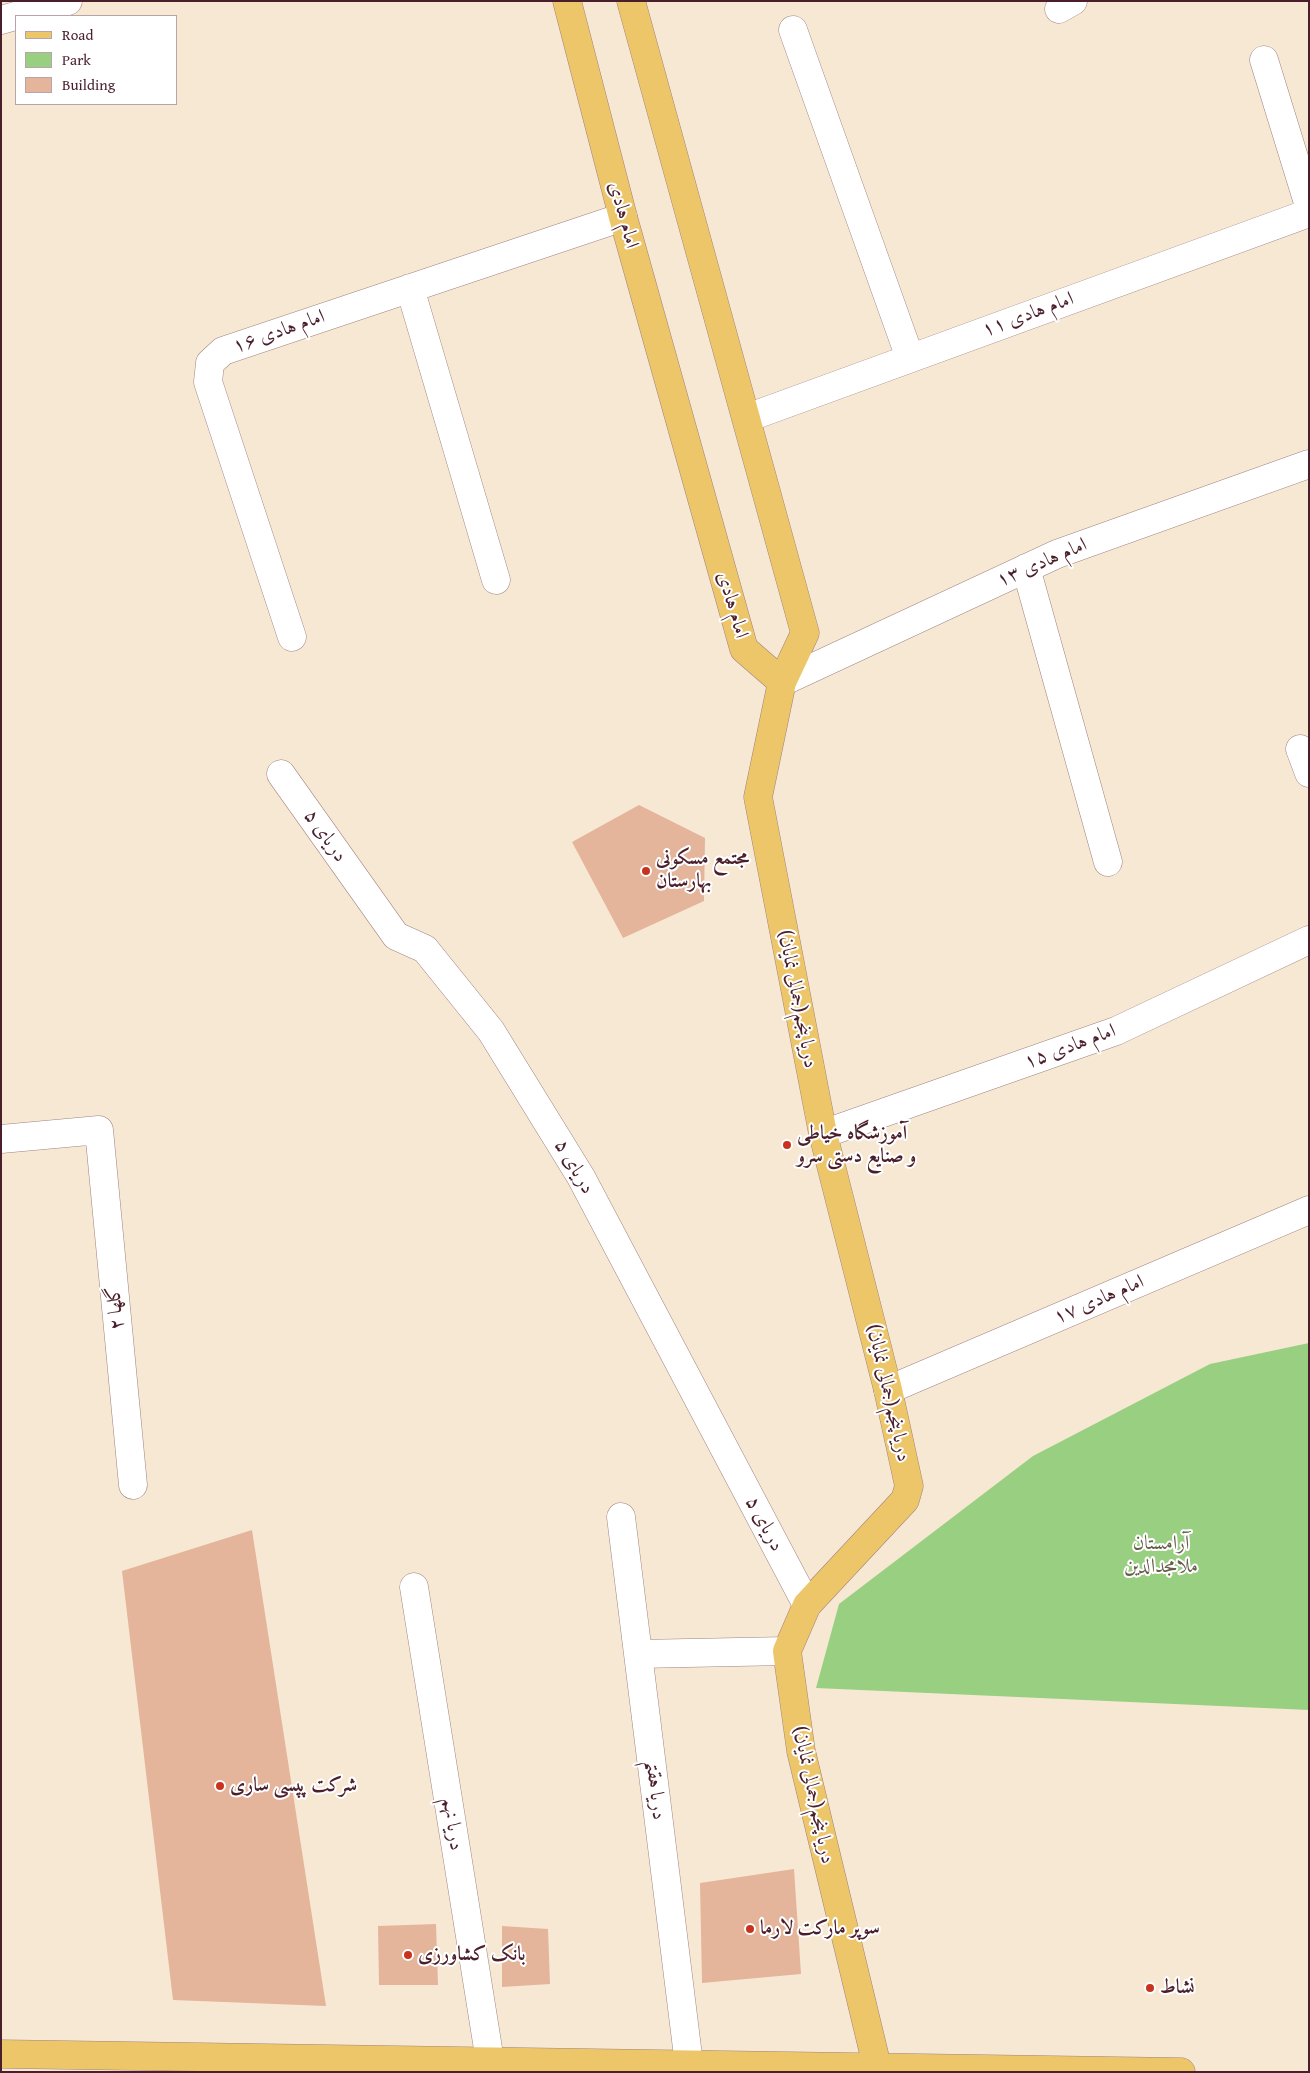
<!DOCTYPE html>
<html>
<head>
<meta charset="utf-8">
<style>
	body { margin:0 }
	#map { position:relative; width:1310px; height:2073px; overflow:hidden; background:#f7e8d4; font-family:"Gentium Book Plus",serif }
	canvas { display:block }
	.frame { position:absolute; inset:0; border:2px solid #4a1f2b; pointer-events:none }
	.legend { position:absolute; left:15px; top:15px; width:162px; height:90px; box-sizing:border-box; background:#fff; border:1px solid #b7a5aa; margin:0; padding:6px 9px; list-style:none; font-size:15px; color:#4a1f2b }
	.legend li { display:flex; align-items:center; gap:10px; height:25px }
	.legend b { width:25px; border:1px solid #b7a5aa }
</style>
</head>
<body>
<div id="map">
<canvas width="1310" height="2073"></canvas>
<div class="frame"></div>
<ul class="legend">
<li><b style="height:6px;background:#ecc669"></b>Road</li>
<li><b style="height:14px;background:#99cf81"></b>Park</li>
<li><b style="height:14px;background:#e4b59b"></b>Building</li>
</ul>
</div>
<script>
const context = document.querySelector('canvas').getContext('2d');
context.lineJoin = 'round';
function fill(path, color) {
  context.fillStyle = color;
  context.fill(path, 'evenodd');
}
function poly(rows) {
  const path = new Path2D();
  for (const r of rows) {
    path.moveTo(r[0], r[1]);
    for (let i = 2; i < r.length; i += 2) path.lineTo(r[i], r[i + 1]);
  }
  return path;
}
function stroke(path, color, width, dash) {
  context.strokeStyle = color;
  context.lineWidth = width;
  context.lineCap = dash ? 'butt' : 'round';
  context.setLineDash(dash || []);
  context.stroke(path);
}
function drawText(font, color, halo, rows, align = 'center') {
  context.font = font + ' "Gentium Book Plus",Amiri,serif';
  context.lineWidth = 4;
  context.setLineDash([]);
  context.textBaseline = 'middle';
  context.strokeStyle = halo;
  context.fillStyle = color;
  for (const [text, x, y, turn = 0] of rows) {
    context.save();
    context.translate(x, y);
    context.rotate((+turn || 0) * Math.PI / 180);
    context.textAlign = isNaN(turn) ? turn : align;
    if (halo) context.strokeText(text, 0, 0);
    context.fillText(text, 0, 0);
    context.restore();
  }
}
fill(poly([
	[1309,1343,1309,1710,816,1688,839,1604,1033,1456,1210,1364]
]), '#99cf81');
fill(poly([
	[639,805,705,838,704,901,623,938,572,842],
	[252,1530,326,2006,173,2000,122,1571],
	[794,1869,801,1974,702,1983,700,1883],
	[436,1924,438,1985,379,1985,378,1926],
	[502,1926,548,1929,550,1984,502,1987]
]), '#e4b59b');
const minor = poly([
	[1059,9,1073,1],
	[1,20,68,1],
	[793,30,910,358],
	[1264,60,1309,206],
	[410,288,496,580],
	[747,418,1309,213],
	[1026,568,1108,862],
	[292,637,208,382,210,363,223,351,623,217],
	[782,682,1057,554,1309,464],
	[1300,749,1309,773],
	[281,774,396,936,425,949,491,1031,581,1177,807,1605],
	[823,1134,1116,1031,1309,940],
	[1,1139,99,1130,133,1485],
	[888,1390,1309,1210],
	[621,1517,689,2064],
	[414,1587,490,2061],
	[638,1654,787,1651]
]);
const major = poly([
	[567,1,623,217,744,649,782,682],
	[631,1,805,633,782,682,758,797,823,1134,888,1390,909,1486,905,1500,807,1605,787,1651,801,1751,877,2066],
	[1,2054,1181,2072]
]);
stroke(minor, '#a08480', 29);
stroke(major, '#a08480', 29);
stroke(minor, '#fff', 28);
stroke(major, '#ecc669', 28);
for (const [x, y, r, color] of [
	[646,871,5,"#c8321e"],
	[787,1145,5,"#c8321e"],
	[220,1786,5,"#c8321e"],
	[750,1929,5,"#c8321e"],
	[408,1955,5,"#c8321e"],
	[1150,1988,5,"#c8321e"]
]) {
  const dot = new Path2D();
  dot.arc(x, y, r, 0, 2 * Math.PI);
  context.fillStyle = color;
  context.fill(dot);
  stroke(dot, '#fff', 2);
}
drawText('20px', '#4a1f2b', '#fff', [
	["امام هادی",623,215,75],
	["امام هادی ١۱",1028,315,-20],
	["امام هادی ۱۶",279,332,-19],
	["امام هادی ١٣",1042,563,-23],
	["امام هادی",732,605,74],
	["دریای ۵",325,836,55],
	["دریا پنجم(جمالی نمایان)",797,999,79],
	["امام هادی ۱۵",1070,1047,-20],
	["دریای ۵",574,1167,60],
	["امام هادی ۱۷",1099,1300,-23],
	["گلها ۲",116,1308,-95],
	["دریا پنجم(جمالی نمایان)",888,1393,77],
	["دریای ۵",764,1524,62],
	["دریا هقتم",655,1790,83],
	["دریا پنجم(جمالی نمایان)",813,1795,78],
	["دریا نهم",452,1824,81]
]);
drawText('bold 20px', '#4a1f2b', '#fff', [
	["مجتمع مسکونی",656,859],
	["بهارستان",656,882],
	["آموزشگاه خیاطی",797,1134],
	["و صنایع دستی سرو",797,1157],
	["شرکت پپسی ساری",230,1786],
	["سوپر مارکت لارما",760,1929],
	["بانک کشاورزی",418,1955],
	["نشاط",1160,1988]
], 'left');
drawText('20px', '#665d49', '#fff', [
	["آرامستان",1161,1544],
	["ملامجدالدین",1161,1567]
]);
</script>
</body>
</html>
